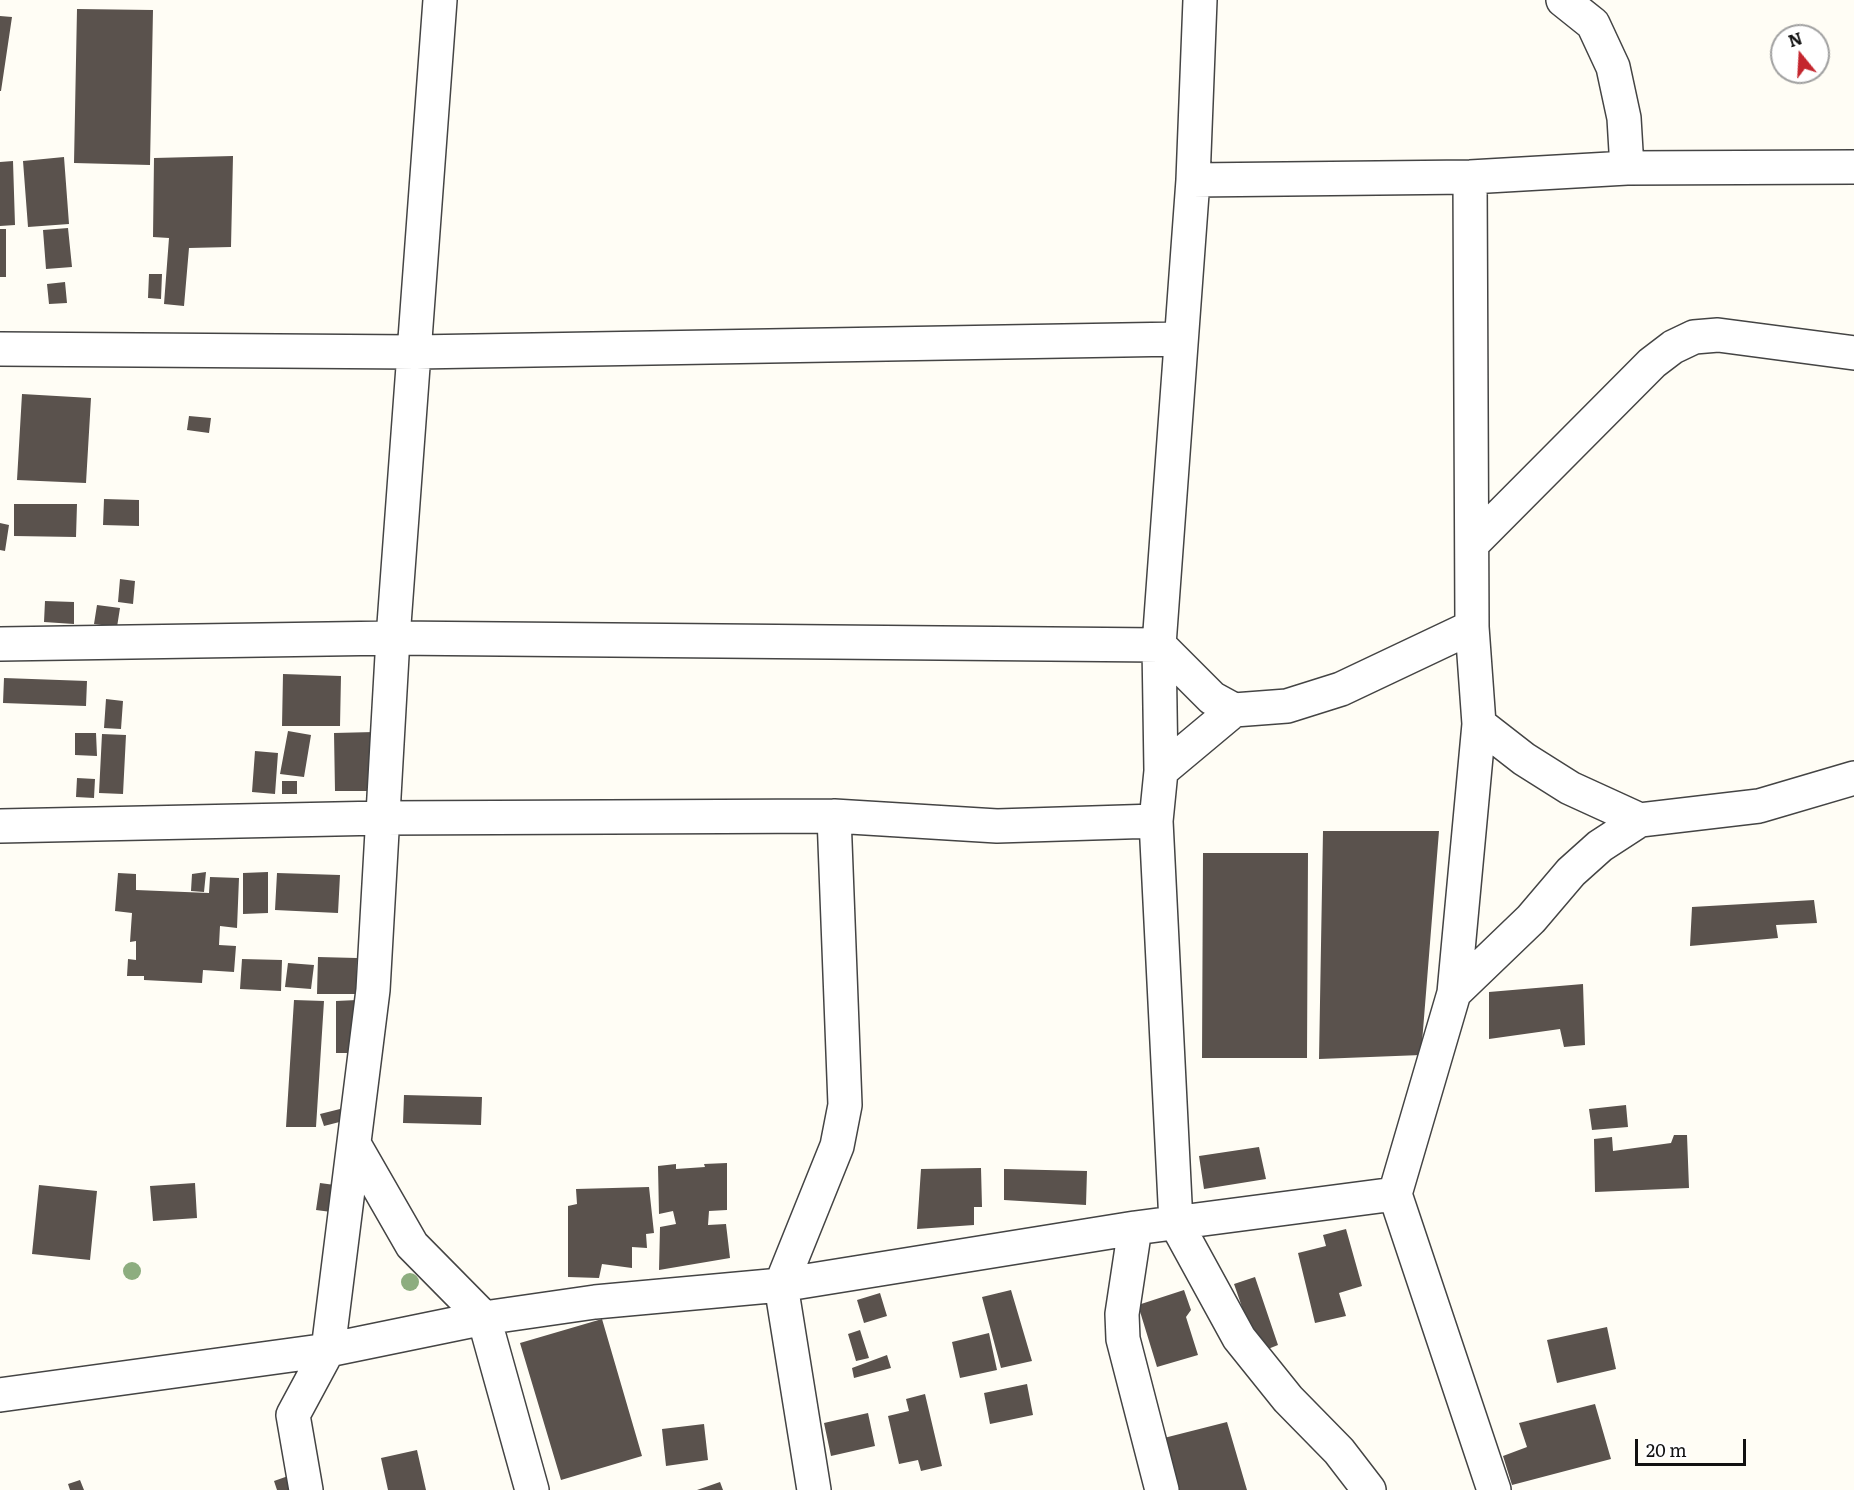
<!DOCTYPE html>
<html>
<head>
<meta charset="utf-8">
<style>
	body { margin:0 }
	#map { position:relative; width:1854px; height:1490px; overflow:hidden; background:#fffdf5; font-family:Literata,serif }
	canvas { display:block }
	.north { position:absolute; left:1770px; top:24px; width:60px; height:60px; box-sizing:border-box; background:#fff; border:2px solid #a0a0a0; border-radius:50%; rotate:342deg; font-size:16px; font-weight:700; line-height:24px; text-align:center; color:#111 }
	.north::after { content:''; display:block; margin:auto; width:21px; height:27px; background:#c4262e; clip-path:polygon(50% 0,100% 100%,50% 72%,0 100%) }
	.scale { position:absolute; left:1635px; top:1439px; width:111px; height:27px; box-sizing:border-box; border:3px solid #111; border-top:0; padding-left:8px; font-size:18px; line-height:21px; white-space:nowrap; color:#111; -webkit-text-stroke:4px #fff; paint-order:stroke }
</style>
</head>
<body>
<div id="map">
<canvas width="1854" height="1490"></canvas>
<div class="north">N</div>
<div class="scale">20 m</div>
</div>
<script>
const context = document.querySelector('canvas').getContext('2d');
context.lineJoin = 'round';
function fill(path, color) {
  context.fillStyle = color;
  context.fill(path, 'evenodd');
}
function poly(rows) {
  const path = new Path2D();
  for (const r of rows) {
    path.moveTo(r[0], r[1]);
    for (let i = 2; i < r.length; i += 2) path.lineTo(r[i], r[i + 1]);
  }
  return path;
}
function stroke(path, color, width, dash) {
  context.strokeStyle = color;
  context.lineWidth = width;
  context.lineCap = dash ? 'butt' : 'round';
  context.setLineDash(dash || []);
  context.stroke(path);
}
fill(poly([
	[77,9,153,10,150,165,74,163],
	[0,16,12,17,1,91,0,91],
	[233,156,231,247,189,248,184,306,164,304,169,238,153,237,154,158],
	[64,157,69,224,28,227,23,161],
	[13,161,15,225,0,226,0,162],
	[68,228,72,267,46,269,43,230],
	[0,229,6,229,6,277,0,277],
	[149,274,162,274,161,299,148,298],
	[65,282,67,303,49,304,47,284],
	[22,394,91,398,86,483,17,480],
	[189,416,211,418,209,433,187,430],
	[104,499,139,500,139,526,103,525],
	[14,504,77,504,76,537,14,536],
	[0,523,9,525,5,551,0,550],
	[120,579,135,581,133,604,118,602],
	[45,601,74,602,74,624,44,622],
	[97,605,120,608,117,627,94,624],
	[283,674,341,676,340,726,282,726],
	[4,678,87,681,86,706,3,703],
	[106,699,123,701,121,729,104,728],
	[288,731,311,735,304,777,280,774],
	[374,732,375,791,335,791,334,733],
	[75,733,96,733,97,756,75,755],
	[102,734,126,735,123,794,99,793],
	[255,751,278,753,275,794,252,792],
	[77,778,95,779,94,798,76,797],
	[282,781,297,781,297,794,282,794],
	[1323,831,1439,831,1421,1055,1319,1059],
	[1203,853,1308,853,1307,1058,1202,1058],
	[206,872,204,892,191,891,192,874],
	[268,872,268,913,243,914,243,873],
	[118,873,136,874,136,890,209,893,210,877,239,878,237,928,220,926,219,945,236,946,234,972,203,970,202,983,144,980,144,976,127,976,128,959,136,960,136,941,130,942,132,913,115,911],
	[277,873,340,875,338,913,275,910],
	[1814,900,1817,923,1776,925,1778,938,1690,946,1692,907],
	[318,957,357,958,356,994,317,994],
	[242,959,282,960,281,991,240,989],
	[288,963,314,965,311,989,285,987],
	[1583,984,1585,1045,1564,1047,1560,1029,1489,1039,1489,992],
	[294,1000,324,1001,316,1127,286,1127],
	[357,1000,357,1053,336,1053,336,1001],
	[404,1095,482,1097,481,1125,403,1123],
	[1626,1105,1628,1127,1592,1130,1589,1109],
	[348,1107,351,1119,324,1126,320,1114],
	[1674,1135,1687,1135,1689,1188,1595,1192,1594,1139,1612,1137,1613,1151,1671,1143],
	[1259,1147,1266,1179,1204,1189,1199,1156],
	[727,1163,727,1210,709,1211,708,1225,726,1224,730,1258,659,1270,660,1227,676,1224,673,1211,659,1214,658,1166,676,1164,676,1169,705,1167,704,1164],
	[981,1168,982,1207,974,1207,974,1225,917,1229,921,1169],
	[1004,1169,1087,1171,1086,1205,1004,1200],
	[195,1183,197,1218,153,1221,150,1186],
	[320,1183,342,1186,339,1213,316,1210],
	[39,1185,97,1191,90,1260,32,1254],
	[649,1187,654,1233,646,1234,647,1248,632,1247,632,1268,602,1264,599,1278,568,1277,568,1206,577,1204,576,1189],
	[1346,1229,1362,1286,1339,1293,1346,1316,1315,1323,1298,1253,1326,1246,1323,1235],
	[1255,1277,1278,1345,1258,1353,1234,1284],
	[1011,1290,1032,1361,1001,1368,982,1297],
	[1184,1290,1191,1310,1186,1317,1198,1355,1157,1367,1138,1305],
	[880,1293,887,1316,864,1323,857,1300],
	[602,1319,642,1456,561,1480,520,1343],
	[1607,1327,1616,1369,1557,1383,1547,1340],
	[860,1330,869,1358,856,1361,848,1334],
	[989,1333,997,1370,960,1378,952,1342],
	[887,1355,891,1368,854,1378,852,1368],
	[1027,1384,1033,1415,990,1424,984,1393],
	[925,1394,942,1466,921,1471,918,1460,899,1464,888,1416,909,1411,906,1399],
	[1595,1404,1611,1459,1512,1485,1503,1456,1527,1447,1519,1423],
	[868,1413,875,1446,831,1456,824,1423],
	[1227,1422,1247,1490,1175,1490,1160,1439],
	[704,1424,708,1460,666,1466,662,1429],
	[417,1450,426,1490,388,1490,381,1458],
	[291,1475,295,1490,277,1490,274,1481],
	[80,1480,84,1490,70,1490,68,1484],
	[720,1482,723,1490,697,1490]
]), '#5a524d');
const minor = poly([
	[1200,0,1193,180,1159,645,1161,771,1156,821,1176,1223,1239,1338,1288,1399,1339,1451,1369,1490],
	[1563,0,1593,24,1613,67,1624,118,1627,168],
	[1470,177,1472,627,1479,724,1454,993,1395,1194,1494,1490],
	[1193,180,1470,177,1627,168,1854,167],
	[0,349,416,352,1181,339],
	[1473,543,1652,363,1673,347,1694,337,1718,335,1854,353],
	[0,644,393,638,1159,645,1212,698,1234,710,1287,706,1341,689,1472,627],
	[1479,724,1524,759,1570,788,1640,820],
	[1161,771,1234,710],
	[0,826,383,818,834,816,997,826,1156,821],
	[1454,993,1531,919,1571,872,1600,846,1640,820,1759,806,1854,778],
	[354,1144,412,1245,484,1318,532,1490],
	[1135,1228,1122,1314,1123,1339,1162,1490],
	[0,1395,328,1350,484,1318,595,1302,781,1285,1135,1228,1395,1194],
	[306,1490,293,1415,328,1350,373,990,393,638,440,0],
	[814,1490,781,1285,837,1146,845,1105,834,816]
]);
stroke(minor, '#444', 36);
stroke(minor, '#fff', 33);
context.fillStyle = '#8dad7f';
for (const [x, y] of [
	[132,1271],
	[410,1282]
]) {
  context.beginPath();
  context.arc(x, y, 9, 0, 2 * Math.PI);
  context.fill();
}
</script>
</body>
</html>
